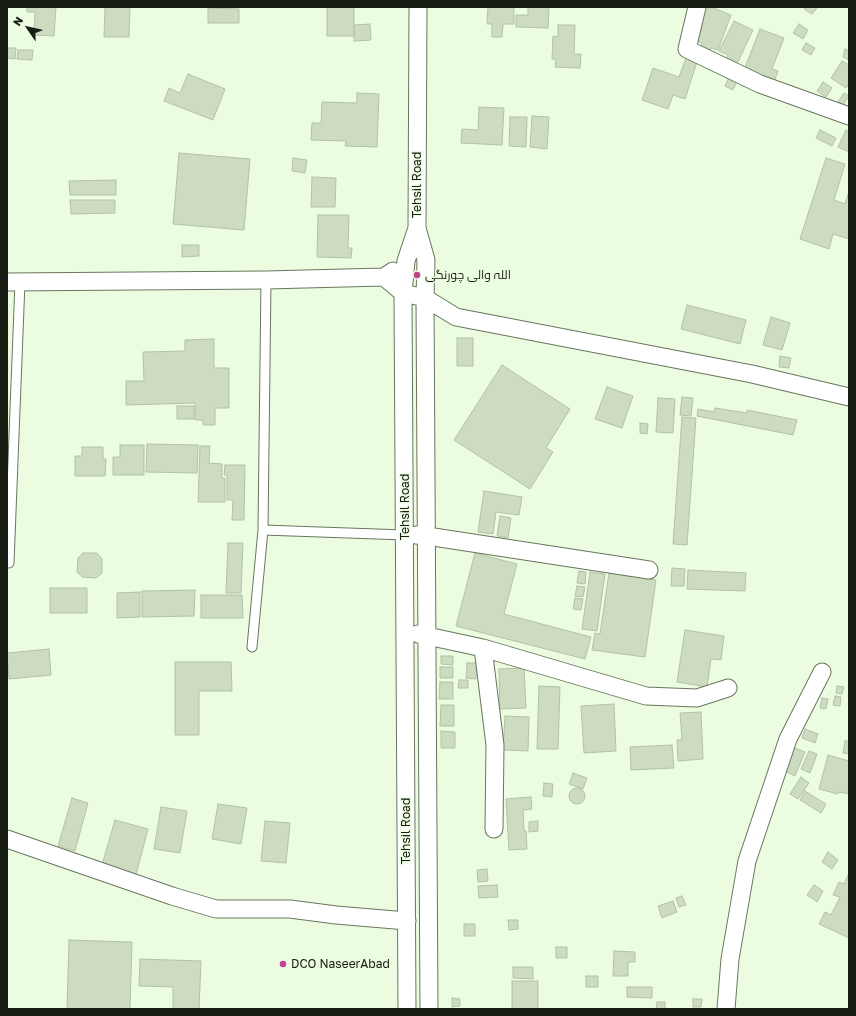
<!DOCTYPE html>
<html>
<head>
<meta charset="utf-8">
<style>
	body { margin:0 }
	#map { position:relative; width:856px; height:1016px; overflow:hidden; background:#ecfce1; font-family:"Golos Text",sans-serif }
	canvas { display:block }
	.frame { position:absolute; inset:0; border:8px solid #181d14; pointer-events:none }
	.north { position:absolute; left:8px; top:8px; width:40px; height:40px; -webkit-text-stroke:3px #ecfce1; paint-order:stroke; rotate:304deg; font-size:11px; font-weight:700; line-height:16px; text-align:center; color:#181d14 }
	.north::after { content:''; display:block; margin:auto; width:14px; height:18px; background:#181d14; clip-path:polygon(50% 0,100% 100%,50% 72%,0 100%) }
</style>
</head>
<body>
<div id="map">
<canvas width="856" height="1016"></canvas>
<div class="frame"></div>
<div class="north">N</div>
</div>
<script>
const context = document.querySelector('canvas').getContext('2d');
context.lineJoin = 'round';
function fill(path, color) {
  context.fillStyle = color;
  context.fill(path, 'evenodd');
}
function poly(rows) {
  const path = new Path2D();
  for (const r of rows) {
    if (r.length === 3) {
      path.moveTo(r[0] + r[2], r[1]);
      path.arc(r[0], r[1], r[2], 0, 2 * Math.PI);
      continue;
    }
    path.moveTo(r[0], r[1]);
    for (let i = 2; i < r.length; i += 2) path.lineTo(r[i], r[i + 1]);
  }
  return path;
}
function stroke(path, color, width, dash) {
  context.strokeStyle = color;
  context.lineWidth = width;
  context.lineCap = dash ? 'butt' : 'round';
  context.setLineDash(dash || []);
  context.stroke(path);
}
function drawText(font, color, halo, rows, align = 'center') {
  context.font = font + ' "Golos Text",Cairo,sans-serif';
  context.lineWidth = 3;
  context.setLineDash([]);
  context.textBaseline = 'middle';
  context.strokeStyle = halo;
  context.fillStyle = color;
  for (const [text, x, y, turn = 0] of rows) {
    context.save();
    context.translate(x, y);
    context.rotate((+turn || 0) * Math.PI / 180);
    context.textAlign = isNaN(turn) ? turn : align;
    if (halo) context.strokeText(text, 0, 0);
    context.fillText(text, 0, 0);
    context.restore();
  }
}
const building = poly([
	[27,7,56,7,54,36,34,35,35,12,27,12,27,7],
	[105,7,130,7,129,37,104,37,105,7],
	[327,7,354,7,354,36,327,36,327,7],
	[488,7,514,7,514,24,503,24,502,37,492,37,492,24,487,24,488,7],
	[528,7,549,7,548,28,516,27,516,15,528,15,528,7],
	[706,7,711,7,731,15,718,50,711,48,709,53,700,49,702,43,694,40,706,7],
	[805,7,818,7,812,14,804,9,805,7],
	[208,8,239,9,239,23,208,23,208,8],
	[734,21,753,30,736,66,725,61,728,55,719,51,734,21],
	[370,24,371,40,354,41,354,25,370,24],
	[799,24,808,30,803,39,793,33,799,24],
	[558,25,575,25,574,54,581,54,580,68,555,67,556,59,552,59,553,36,558,37,558,25],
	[760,29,784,38,772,69,778,71,774,82,744,70,760,29],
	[806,43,815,48,811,55,802,50,806,43],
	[7,48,16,48,15,59,7,58,7,48],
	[845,49,849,51,849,60,843,57,845,49],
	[18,50,33,50,32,60,17,59,18,50],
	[686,58,697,62,685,99,673,95,668,109,642,100,653,68,679,77,686,58],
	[842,61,849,65,849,83,846,88,831,78,842,61],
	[188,74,225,89,213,120,164,101,169,88,180,93,188,74],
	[729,77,737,81,733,90,725,86,729,77],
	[823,82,832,88,826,97,817,91,823,82],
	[357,93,379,94,377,147,345,146,346,141,311,140,312,123,321,123,322,102,357,103,357,93],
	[844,93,849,96,843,105,838,102,844,93],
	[479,107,504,108,502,145,461,143,462,129,478,130,479,107],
	[532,116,549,117,547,149,530,147,532,116],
	[510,117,527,117,526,147,509,146,510,117],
	[820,130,836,138,832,146,816,138,820,130],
	[846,130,849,132,849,152,838,147,846,130],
	[179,153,250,159,244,230,173,224,179,153],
	[293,158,307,160,305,173,292,171,293,158],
	[826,158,845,164,834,200,845,204,849,191,849,239,833,234,829,249,800,239,826,158],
	[312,177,336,178,335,207,311,207,312,177],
	[116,180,116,195,70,195,69,181,116,180],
	[70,200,115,200,115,213,71,214,70,200],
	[318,215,349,215,348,248,352,248,351,258,317,257,318,215],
	[182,245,199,245,199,256,182,257,182,245],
	[687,305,746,320,740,344,681,329,687,305],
	[771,317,790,323,782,350,763,345,771,317],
	[457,338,473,338,473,366,457,366,457,338],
	[214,339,214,368,229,368,229,408,215,408,215,425,203,425,203,420,195,420,195,403,126,405,126,381,144,381,143,352,185,351,185,340,214,339],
	[780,356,791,358,789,368,779,367,780,356],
	[502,365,570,409,546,448,553,452,530,489,454,440,502,365],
	[607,387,633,396,622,428,595,419,607,387],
	[682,397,693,398,691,416,680,415,682,397],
	[658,398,675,399,673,433,656,432,658,398],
	[177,406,194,406,194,419,177,419,177,406],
	[715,408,747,413,747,410,797,420,793,435,697,416,698,409,714,412,715,408],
	[682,417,696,418,687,545,673,544,682,417],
	[640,423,648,424,647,434,640,433,640,423],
	[147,444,198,445,197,473,146,472,147,444],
	[120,445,144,445,144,475,113,475,113,457,120,457,120,445],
	[200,446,210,446,209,463,222,464,222,478,225,478,225,502,198,502,200,446],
	[82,447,103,447,103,459,106,459,105,476,75,476,75,456,82,456,82,447],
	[225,465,245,465,244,520,232,520,233,500,227,500,227,475,224,475,225,465],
	[484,491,522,497,519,515,496,512,493,534,478,532,484,491],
	[500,516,511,518,508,538,497,536,500,516],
	[228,543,243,543,241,593,226,593,228,543],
	[83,553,97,553,102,559,102,573,96,578,82,577,77,572,78,558,83,553],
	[475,553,517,564,504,614,591,637,585,659,456,626,475,553],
	[672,568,685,569,684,586,671,586,672,568],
	[688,570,746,573,745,591,687,589,688,570],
	[579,571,586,572,585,584,577,583,579,571],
	[590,572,605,574,597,631,582,629,590,572],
	[609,573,656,580,645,657,592,650,595,633,600,634,609,573],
	[577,586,585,587,583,597,575,596,577,586],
	[50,588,87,588,87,613,50,613,50,588],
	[195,590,194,616,142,617,142,591,195,590],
	[140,592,140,617,117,618,117,593,140,592],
	[201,595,242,595,243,618,201,618,201,595],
	[575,598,583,599,581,610,573,609,575,598],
	[685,630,724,636,721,660,711,659,707,687,677,682,685,630],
	[49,649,51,675,9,679,7,653,49,649],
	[441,656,453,656,453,665,441,664,441,656],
	[175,662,231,662,232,691,199,691,199,735,175,735,175,662],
	[467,663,476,663,476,679,466,678,467,663],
	[440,667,453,667,453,678,440,678,440,667],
	[524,668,526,708,500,709,499,669,524,668],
	[459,680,468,680,468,688,458,688,459,680],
	[440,682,453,682,453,699,439,699,440,682],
	[539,686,560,687,558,749,537,749,539,686],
	[837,686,844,687,842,694,836,693,837,686],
	[835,696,841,697,840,706,833,705,835,696],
	[822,698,828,699,826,709,820,708,822,698],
	[614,704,616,751,584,753,581,706,614,704],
	[441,705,454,705,454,726,440,726,441,705],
	[701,712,703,759,678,761,677,740,682,740,680,713,701,712],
	[505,716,529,717,528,751,503,750,505,716],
	[805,729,818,734,815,743,802,738,805,729],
	[441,731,455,732,455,748,441,748,441,731],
	[845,741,849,741,849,754,843,753,845,741],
	[672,745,674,768,631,770,630,747,672,745],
	[795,748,805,752,795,776,785,771,795,748],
	[809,751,817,754,810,773,801,769,809,751],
	[828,755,849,761,849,794,839,792,838,794,819,789,828,755],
	[573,773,587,778,583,789,569,784,573,773],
	[801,777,809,783,798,799,790,794,801,777],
	[544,783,553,784,552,797,543,796,544,783],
	[577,796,8],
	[805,791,826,804,821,813,800,800,805,791],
	[531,797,532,809,523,810,524,831,526,831,527,849,509,850,506,799,531,797],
	[72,798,88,803,75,851,58,846,72,798],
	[218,804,247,808,241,844,212,839,218,804],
	[161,807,187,811,180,853,154,849,161,807],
	[115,820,148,829,136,875,102,865,115,820],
	[265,821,290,823,286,863,261,861,265,821],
	[538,821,538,831,529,832,529,822,538,821],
	[828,852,838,860,832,869,822,862,828,852],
	[487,869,488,881,478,882,477,870,487,869],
	[849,873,849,938,819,924,825,912,831,915,840,897,833,895,839,882,844,884,849,873],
	[497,885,498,897,479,898,478,886,497,885],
	[814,885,823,891,817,902,807,895,814,885],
	[682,896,686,905,679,907,676,898,682,896],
	[673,901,677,912,662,918,658,906,673,901],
	[508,920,518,920,518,929,509,930,508,920],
	[464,924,475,924,475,936,464,936,464,924],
	[69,940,132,942,130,1009,67,1009,69,940],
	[556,947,567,947,567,958,556,958,556,947],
	[614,951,635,952,635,962,628,962,628,976,613,976,614,951],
	[140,959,201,961,199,1009,173,1009,173,987,139,986,140,959],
	[513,967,533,967,533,979,513,978,513,967],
	[586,976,598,976,598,987,586,987,586,976],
	[512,981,538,981,538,1009,512,1009,512,981],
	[627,987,652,987,652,998,627,997,627,987],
	[452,998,460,999,460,1006,452,1007,452,998],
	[693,999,702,999,701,1007,693,1007,693,999],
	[657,1002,665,1002,665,1009,656,1009,657,1002]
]);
fill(building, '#cddcc1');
stroke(building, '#b2c1a7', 1);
const lane = poly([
	[266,280,263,530,405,535],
	[9,563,20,282],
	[252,647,263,530]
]);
const street = poly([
	[697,7,687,49,760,84,849,116],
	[417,228,426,260,425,298,429,1009],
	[384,277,403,293,425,298,456,317,752,374,849,397],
	[7,282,266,280,384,277,393,271],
	[416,535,427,536,649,570],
	[418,634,483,648,646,696,697,698,728,688],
	[483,648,495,745,494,829],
	[7,839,172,896,216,909,290,909,336,915,407,921],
	[407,1009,403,293,406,261,417,228,418,7],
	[726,1009,730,959,747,861,788,739,822,672]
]);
stroke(lane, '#68765e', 11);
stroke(street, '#68765e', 19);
stroke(lane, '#fff', 9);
stroke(street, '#fff', 17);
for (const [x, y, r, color] of [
	[417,275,4,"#c14492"],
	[283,964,4,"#c14492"]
]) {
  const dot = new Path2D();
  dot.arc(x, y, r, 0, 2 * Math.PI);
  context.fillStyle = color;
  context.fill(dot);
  stroke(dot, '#ecfce1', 1.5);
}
drawText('12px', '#181d14', '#ecfce1', [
	["Tehsil Road",417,185,-90],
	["Tehsil Road",405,507,-90],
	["Tehsil Road",406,831,-90]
]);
drawText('12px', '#181d14', '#ecfce1', [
	["اللہ والی چورنگی",425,275],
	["DCO NaseerAbad",291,964]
], 'left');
</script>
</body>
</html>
